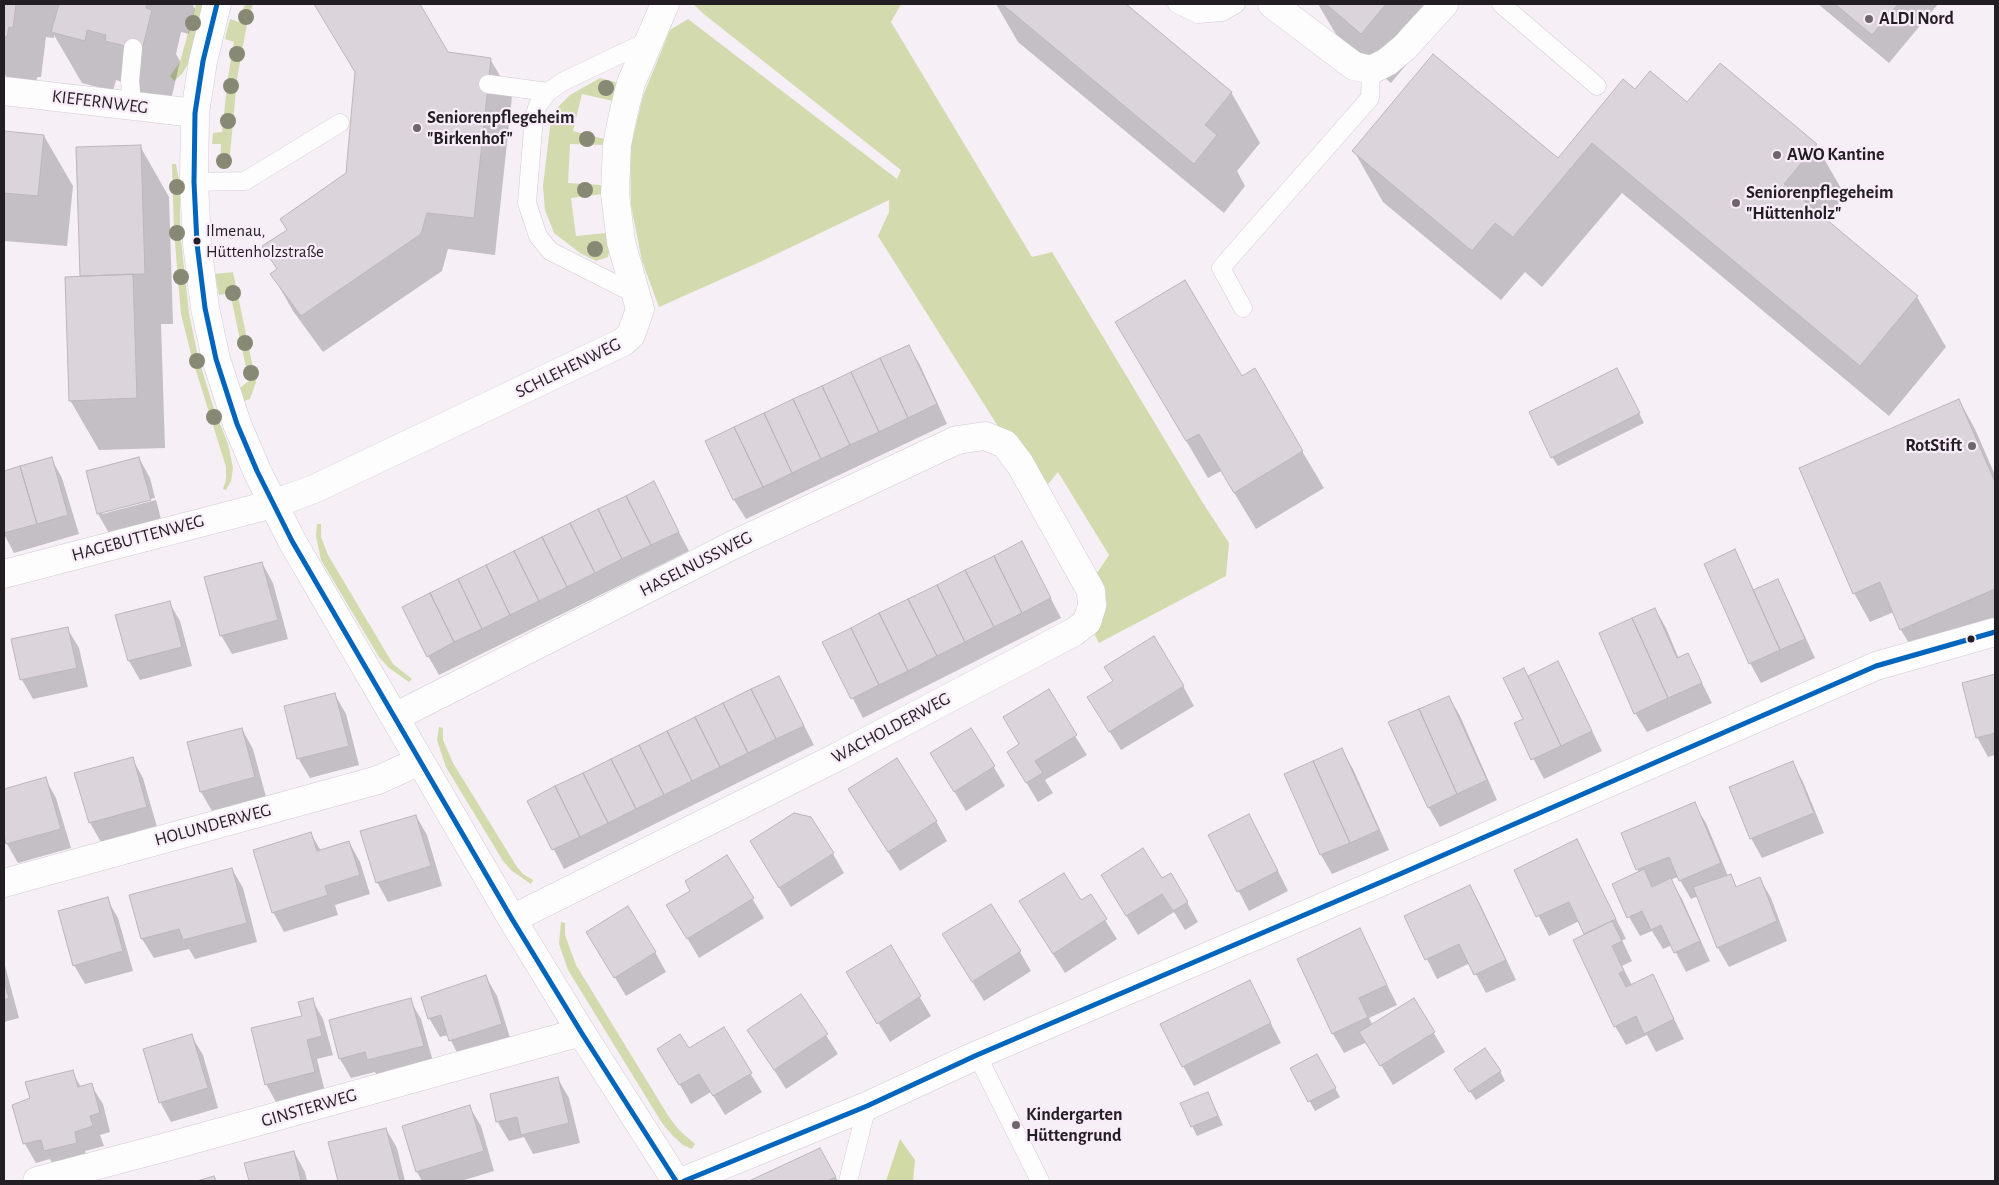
<!DOCTYPE html>
<html>
<head>
<meta charset="utf-8">
<style>
	body { margin:0 }
	#map { position:relative; width:1999px; height:1185px; overflow:hidden; background:#f6eff6; font-family:"Alegreya Sans",sans-serif }
	canvas { display:block }
	.frame { position:absolute; inset:0; border:5px solid #231e23; pointer-events:none }
</style>
</head>
<body>
<div id="map">
<canvas width="1999" height="1185"></canvas>
<div class="frame"></div>
</div>
<script>
const context = document.querySelector('canvas').getContext('2d');
context.lineJoin = 'round';
function fill(path, color) {
  context.fillStyle = color;
  context.fill(path, 'evenodd');
}
function poly(rows) {
  const path = new Path2D();
  for (const r of rows) {
    path.moveTo(r[0], r[1]);
    for (let i = 2; i < r.length; i += 2) path.lineTo(r[i], r[i + 1]);
  }
  return path;
}
function stroke(path, color, width, dash) {
  context.strokeStyle = color;
  context.lineWidth = width;
  context.lineCap = dash ? 'butt' : 'round';
  context.setLineDash(dash || []);
  context.stroke(path);
}
function drawText(font, color, halo, rows, align = 'center') {
  context.font = font + ' "Alegreya Sans",sans-serif';
  context.lineWidth = 4.5;
  context.setLineDash([]);
  context.textBaseline = 'middle';
  context.strokeStyle = halo;
  context.fillStyle = color;
  for (const [text, x, y, turn = 0] of rows) {
    context.save();
    context.translate(x, y);
    context.rotate((+turn || 0) * Math.PI / 180);
    context.textAlign = isNaN(turn) ? turn : align;
    if (halo) context.strokeText(text, 0, 0);
    context.fillText(text, 0, 0);
    context.restore();
  }
}
fill(poly([
	[196,4,204,4,188,64,182,74,174,81,170,76,180,62],
	[245,4,253,4,247,24,237,79,229,165,220,165,221,144,212,144,213,133,222,132,228,77,234,42,225,39,230,19,239,22],
	[693,4,901,4,891,22,1032,257,1052,252,1201,500,1229,543,1226,576,1099,643,1095,635,1107,605,1105,594,1095,576,1109,555,1058,472,1045,488,1006,439,878,236,889,212,889,200,760,262,659,307,642,261,631,205,630,150,643,96,670,30,688,19,897,179,901,170,705,15],
	[600,78,615,82,618,87,613,101,582,94,573,131,604,139,603,145,570,144,568,183,601,185,602,194,571,198,576,236,606,233,609,252,608,257,596,261,580,253,554,233,545,210,543,186,551,119,559,106,570,95],
	[172,164,176,164,180,186,180,231,189,313,198,357,213,406,228,444,233,468,231,481,226,490,223,489,226,480,226,467,192,358,181,314,174,231],
	[233,272,256,382,250,399,244,401,240,388,249,381,230,293,219,295,215,274],
	[317,524,321,524,321,537,328,555,393,664,412,679,409,682,389,668,379,657,321,560,316,536],
	[439,727,443,728,443,740,453,763,517,867,523,874,533,880,531,884,512,871,503,861,446,767,437,740],
	[561,922,565,923,565,935,576,965,669,1117,679,1130,695,1144,692,1149,683,1145,673,1136,662,1123,568,970,559,944]
]), '#d3daad');
fill(poly([
	[900,1139,915,1160,913,1181,886,1181]
]), '#d1daa5');
fill(poly([
	[4,4,57,4,59,7,60,4,192,4,195,9,189,34,181,32,176,54,180,61,171,100,135,92,130,84,116,80,113,91,82,83,54,35,54,38,46,37,41,77,37,77,36,87,11,84,4,73],
	[315,4,419,4,448,54,490,59,512,96,495,255,448,249,442,271,323,352,293,311,272,274,278,270,288,231,347,174,356,73],
	[996,4,1124,4,1231,92,1260,143,1237,171,1245,186,1224,213,1018,42],
	[1318,4,1457,4,1391,83,1340,41],
	[1818,4,1938,4,1889,63],
	[1720,65,1816,145,1845,195,1825,220,1917,297,1946,347,1889,416,1622,193,1542,287,1525,272,1501,300,1383,202,1354,151,1558,159,1636,91,1688,104],
	[4,132,44,136,73,186,67,246,4,241],
	[140,146,169,197,173,324,161,324,165,448,99,450,70,400,81,278,77,149],
	[909,346,920,365,947,424,746,519,734,500,707,441],
	[1138,359,1241,377,1302,451,1324,488,1256,529,1221,471,1208,478],
	[1622,379,1644,423,1558,466,1552,457],
	[1959,400,1975,429,1995,475,1995,625,1918,658,1901,630,1894,612,1870,622,1854,593],
	[51,458,62,478,79,534,14,553,4,534,4,472],
	[139,458,150,478,155,498,102,511,102,514,156,500,161,519,109,533,98,514],
	[653,483,689,551,439,675,428,656],
	[1022,543,1061,618,863,718,824,643],
	[1734,551,1754,591,1777,580,1788,600,1815,658,1761,683,1750,663],
	[262,563,273,583,288,639,232,654,221,635],
	[169,602,180,621,192,666,140,680,129,661,117,616],
	[1655,609,1666,628,1679,659,1688,655,1712,703,1647,732,1635,713],
	[67,628,79,648,88,687,33,699,22,680,12,640],
	[1558,663,1602,751,1544,779,1515,724,1524,719,1528,677],
	[1995,675,1995,755,1988,757,1977,737,1963,684],
	[779,677,814,745,564,869,529,801],
	[1183,686,1194,706,1121,750,1100,716],
	[335,695,346,714,359,765,310,778,298,758],
	[1449,697,1460,716,1497,800,1440,827,1429,808,1390,722],
	[242,729,253,749,266,797,212,811,201,792],
	[971,729,1005,786,966,811,943,773],
	[1075,736,1087,755,1045,780,1053,793,1038,802,1008,752],
	[1342,750,1353,769,1389,850,1332,874,1321,855,1286,775],
	[132,758,143,778,157,827,101,842,90,823,76,774],
	[1792,762,1803,782,1824,833,1762,858,1751,838],
	[45,778,56,798,71,848,18,863,7,844,4,832,4,790],
	[1694,804,1706,823,1728,876,1730,875,1737,888,1760,879,1771,898,1787,941,1729,967,1718,948,1698,896,1691,899,1678,877,1670,880,1682,899,1710,961,1686,972,1672,945,1663,949,1652,931,1640,936,1629,917,1639,872,1622,834],
	[861,809,936,821,947,841,900,871],
	[416,816,427,835,442,886,388,902,377,882],
	[311,834,321,851,349,842,360,862,370,894,335,905,338,915,284,932,273,912],
	[1260,835,1288,891,1249,911,1210,836],
	[1577,841,1626,939,1622,940,1632,961,1622,966,1632,985,1652,975,1684,1039,1656,1052,1647,1035,1626,1045,1615,1026,1586,935,1579,921,1549,936,1515,870],
	[751,842,833,854,844,873,791,907],
	[727,857,764,918,699,958,679,924,692,891],
	[232,869,243,888,257,942,195,959,189,949,154,958,142,939,131,896],
	[1161,880,1187,902,1198,922,1185,930,1174,912,1138,935,1113,894],
	[1470,886,1481,906,1516,980,1486,993,1470,963,1437,979,1406,917],
	[1090,896,1117,939,1065,973,1032,921,1080,902],
	[107,899,118,918,133,971,85,984,74,965],
	[1360,930,1397,1005,1369,1018,1373,1026,1414,1000,1445,1052,1393,1085,1367,1042,1344,1053,1333,1034,1298,959],
	[890,947,931,1016,890,1042,859,992],
	[599,951,655,952,666,972,626,996],
	[1020,952,1031,971,984,1001,955,954],
	[4,962,19,1018,4,1022],
	[486,977,497,996,512,1044,461,1060,448,1035,440,1037,429,1018],
	[1249,981,1281,1043,1194,1086,1183,1066],
	[801,996,838,1054,786,1089,749,1030],
	[312,1000,323,1019,333,1055,317,1059,325,1092,277,1104,266,1084],
	[410,1000,421,1019,434,1065,379,1079,375,1072,351,1078,340,1059],
	[191,1035,203,1055,218,1108,171,1122,160,1102],
	[688,1050,750,1073,762,1092,725,1115,711,1092,691,1104,670,1068],
	[1322,1065,1340,1097,1315,1111,1292,1069],
	[1500,1071,1505,1081,1476,1100,1461,1079],
	[72,1072,81,1087,91,1085,103,1104,110,1132,100,1135,104,1146,85,1151,88,1162,56,1170,50,1159,36,1163,25,1144,14,1106,31,1099],
	[558,1079,569,1098,580,1143,533,1154,524,1137,509,1141,497,1121],
	[1208,1093,1223,1125,1197,1136,1192,1126],
	[469,1106,481,1126,494,1171,461,1181,422,1181,417,1172],
	[386,1129,397,1148,405,1181,339,1181,330,1143],
	[820,1150,838,1181,752,1181],
	[294,1152,305,1172,307,1181,250,1181,246,1163]
]), '#0003');
const building = poly([
	[4,4,16,4,13,28,9,27,7,37,4,37,4,4],
	[59,4,147,4,146,8,152,10,142,50,105,41,106,35,87,30,85,41,51,32,59,4],
	[314,4,420,4,448,52,491,58,474,218,427,213,421,234,301,316,270,274,277,269,262,246,287,230,280,219,346,173,355,72,314,4],
	[1002,4,1126,4,1232,92,1205,125,1217,135,1194,164,1002,4],
	[1326,4,1386,4,1361,34,1326,4],
	[1835,4,1898,4,1872,35,1835,4],
	[1433,54,1558,158,1623,79,1635,89,1650,71,1687,102,1720,63,1817,144,1784,184,1918,296,1860,366,1592,143,1513,237,1495,223,1472,251,1352,151,1433,54],
	[4,131,44,135,38,196,4,193,4,131],
	[141,145,145,274,80,276,76,147,141,145],
	[133,274,137,398,69,401,65,277,133,274],
	[1185,280,1242,376,1255,368,1303,451,1234,493,1199,434,1186,441,1115,322,1185,280],
	[909,345,937,404,908,418,880,358,909,345],
	[880,358,908,418,879,432,851,372,880,358],
	[1617,368,1640,413,1551,458,1529,412,1617,368],
	[851,372,879,432,850,445,822,386,851,372],
	[822,386,850,445,821,459,793,399,822,386],
	[793,399,821,459,792,473,764,413,793,399],
	[1959,399,1995,482,1995,589,1900,630,1880,582,1853,594,1799,468,1959,399],
	[764,413,792,473,763,487,734,427,764,413],
	[734,427,763,487,733,500,705,441,734,427],
	[52,457,68,515,37,524,20,466,52,457],
	[139,457,151,500,97,514,86,471,139,457],
	[20,466,37,524,4,533,4,471,20,466],
	[654,481,679,532,651,545,626,496,654,481],
	[626,496,651,545,622,559,598,509,626,496],
	[598,509,622,559,595,573,570,523,598,509],
	[570,523,595,573,567,587,542,537,570,523],
	[542,537,567,587,539,601,514,551,542,537],
	[1022,541,1051,598,1022,613,994,556,1022,541],
	[1735,549,1780,650,1749,664,1704,564,1735,549],
	[514,551,539,601,510,615,486,565,514,551],
	[994,556,1022,613,994,627,965,570,994,556],
	[262,562,278,620,220,636,204,577,262,562],
	[486,565,510,615,482,629,458,579,486,565],
	[965,570,994,627,965,642,937,585,965,570],
	[458,579,482,629,454,642,430,593,458,579],
	[1778,579,1805,639,1780,650,1753,590,1778,579],
	[937,585,965,642,937,656,908,599,937,585],
	[430,593,454,642,427,657,402,607,430,593],
	[908,599,937,656,908,671,879,613,908,599],
	[170,601,182,647,128,661,115,615,170,601],
	[1655,608,1677,658,1688,653,1702,683,1668,698,1632,618,1655,608],
	[879,613,908,671,879,685,851,628,879,613],
	[1632,618,1668,698,1634,714,1599,633,1632,618],
	[68,627,77,668,20,680,11,639,68,627],
	[851,628,879,685,851,699,822,642,851,628],
	[1154,636,1184,686,1109,732,1087,697,1113,681,1104,667,1154,636],
	[1558,661,1592,731,1561,746,1528,676,1558,661],
	[1524,668,1561,746,1531,760,1514,723,1523,719,1503,678,1524,668],
	[1995,674,1995,733,1976,738,1962,683,1995,674],
	[779,676,804,726,776,739,751,689,779,676],
	[751,689,776,739,748,753,723,703,751,689],
	[1049,689,1077,735,1035,761,1043,773,1026,783,1007,752,1019,744,1003,717,1049,689],
	[335,693,349,746,297,759,284,706,335,693],
	[1449,696,1487,780,1457,794,1419,709,1449,696],
	[723,703,748,753,720,767,695,717,723,703],
	[1419,709,1457,794,1428,808,1388,722,1419,709],
	[695,717,720,767,692,781,667,731,695,717],
	[242,728,255,777,200,792,187,742,242,728],
	[971,728,995,766,954,792,930,753,971,728],
	[667,731,692,781,664,795,639,745,667,731],
	[639,745,664,795,636,809,611,759,639,745],
	[1342,748,1379,830,1350,843,1313,761,1342,748],
	[133,757,147,807,89,823,74,773,133,757],
	[897,758,937,821,888,852,848,789,897,758],
	[611,759,636,809,608,823,583,773,611,759],
	[1313,761,1350,843,1320,855,1284,774,1313,761],
	[1793,761,1814,813,1750,839,1729,787,1793,761],
	[583,773,608,823,580,837,555,786,583,773],
	[46,777,61,829,6,844,4,836,4,789,46,777],
	[555,786,580,837,552,850,527,801,555,786],
	[1695,802,1721,863,1679,881,1669,857,1636,870,1621,833,1695,802],
	[794,813,811,817,834,853,779,888,750,841,794,813],
	[1249,814,1278,871,1237,892,1208,835,1249,814],
	[416,815,431,866,376,883,360,831,416,815],
	[311,832,317,851,349,841,360,875,325,886,328,895,272,913,253,850,311,832],
	[1577,839,1616,919,1584,934,1569,902,1536,917,1514,870,1577,839],
	[1143,848,1162,878,1171,873,1188,902,1173,911,1162,894,1126,916,1101,875,1143,848],
	[727,855,754,898,687,939,666,905,690,891,685,881,727,855],
	[232,868,247,923,183,940,179,929,141,939,129,895,232,868],
	[1644,869,1652,887,1671,878,1700,941,1674,953,1661,925,1651,930,1642,911,1627,918,1612,884,1644,869],
	[1064,873,1081,900,1091,894,1107,919,1053,954,1019,901,1064,873],
	[1731,874,1736,887,1760,877,1777,921,1717,948,1693,887,1731,874],
	[1470,885,1506,960,1474,975,1459,944,1425,960,1404,916,1470,885],
	[108,897,123,951,73,966,58,911,108,897],
	[991,904,1021,951,972,982,942,934,991,904],
	[628,906,656,952,614,978,586,932,628,906],
	[1612,921,1622,941,1612,946,1624,971,1619,973,1626,987,1653,974,1674,1019,1644,1034,1636,1016,1614,1027,1573,940,1612,921],
	[1360,928,1387,985,1359,998,1368,1017,1332,1034,1297,959,1360,928],
	[891,945,921,996,877,1024,846,972,891,945],
	[486,975,502,1024,449,1041,441,1015,428,1019,421,997,486,975],
	[4,980,9,998,4,1000,4,980],
	[1250,980,1271,1023,1182,1067,1160,1024,1250,980],
	[801,994,828,1034,774,1070,747,1030,801,994],
	[313,998,322,1036,307,1040,315,1072,265,1085,251,1028,302,1016,298,1002,313,998],
	[411,998,424,1046,367,1060,365,1052,339,1059,329,1020,411,998],
	[1414,998,1435,1032,1380,1066,1359,1032,1414,998],
	[724,1027,752,1073,713,1096,699,1074,679,1085,657,1049,680,1034,689,1048,724,1027],
	[192,1034,208,1088,159,1103,143,1049,192,1034],
	[1485,1048,1501,1071,1469,1092,1454,1069,1485,1048],
	[1317,1054,1336,1088,1308,1102,1290,1068,1317,1054],
	[73,1070,78,1087,92,1083,100,1113,90,1116,93,1126,75,1132,77,1143,44,1151,41,1140,23,1144,12,1105,30,1098,25,1082,73,1070],
	[558,1077,569,1123,521,1135,517,1117,496,1122,490,1094,558,1077],
	[1208,1092,1218,1116,1191,1127,1180,1103,1208,1092],
	[470,1105,484,1151,416,1172,402,1126,470,1105],
	[386,1128,400,1181,338,1181,328,1142,386,1128],
	[820,1148,836,1177,827,1181,749,1181,820,1148],
	[294,1151,301,1181,249,1181,244,1163,294,1151],
	[214,1176,216,1181,197,1181,214,1176]
]);
fill(building, '#dbd5db');
stroke(building, '#bbb6bb', 1);
const lane = poly([
	[1177,4,1198,14,1222,12,1236,4],
	[1501,4,1597,86],
	[488,84,548,92],
	[132,105,130,81,133,48],
	[194,182,245,181,340,123],
	[637,295,550,251,538,236,527,203,534,117,538,105,548,92,564,81,648,41],
	[1243,308,1221,268,1370,98,1371,70],
	[977,1055,1040,1181],
	[848,1181,867,1106]
]);
const street = poly([
	[217,4,203,61,195,113,194,182,197,244,205,308,216,359,237,424,257,471,292,541,512,919,581,1032,676,1181],
	[1272,4,1354,66,1371,70,1387,62,1405,47,1444,4],
	[4,91,195,113],
	[4,574,273,504,314,489,623,342,631,335,640,309,621,242,615,194,617,145,623,115,631,83,665,4],
	[395,717,733,545,957,440,985,436,1005,444,1020,464,1091,591,1092,606,1087,622,1074,632,839,756,512,919],
	[4,883,378,780,420,761],
	[37,1181,170,1146,581,1032],
	[684,1181,867,1106,977,1055,1400,874,1876,666,1995,632]
]);
stroke(lane, '#d1cbd1', 19);
stroke(street, '#d1cbd1', 29);
stroke(lane, '#fefdfe', 18);
stroke(street, '#fefdfe', 28);
stroke(poly([
	[217,4,203,61,195,113,194,182,197,244,205,308,216,359,237,424,257,471,292,541,512,919,581,1032,676,1181],
	[684,1181,867,1106,977,1055,1400,874,1876,666,1995,632]
]), '#0065bd', 5);
context.fillStyle = '#888975';
for (const [x, y] of [
	[246,17],
	[193,23],
	[237,54],
	[231,86],
	[606,88],
	[228,121],
	[587,139],
	[224,161],
	[177,187],
	[585,190],
	[177,233],
	[595,249],
	[181,277],
	[233,293],
	[245,343],
	[197,361],
	[251,373],
	[214,417]
]) {
  context.beginPath();
  context.arc(x, y, 8, 0, 2 * Math.PI);
  context.fill();
}
for (const [x, y, r, color] of [
	[1869,19,5,"#6d676d"],
	[417,128,5,"#6d676d"],
	[1777,155,5,"#6d676d"],
	[1736,203,5,"#6d676d"],
	[197,241,4.5,"#231e23"],
	[1972,446,5,"#6d676d"],
	[1971,639,4.5,"#231e23"],
	[1016,1125,5,"#6d676d"]
]) {
  const dot = new Path2D();
  dot.arc(x, y, r, 0, 2 * Math.PI);
  context.fillStyle = color;
  context.fill(dot);
  stroke(dot, '#f9ecf9', 2);
}
drawText('17px', '#231e23', '#f9ecf9', [
	["Ilmenau,",206,231],
	["Hüttenholzstraße",206,252]
], 'left');
drawText('bold 18px', '#231e23', '#f9ecf9', [
	["ALDI Nord",1879,19],
	["Seniorenpflegeheim",427,118],
	["\"Birkenhof\"",427,139],
	["AWO Kantine",1787,155],
	["Seniorenpflegeheim",1746,193],
	["\"Hüttenholz\"",1746,214],
	["RotStift",1962,446,"right"],
	["Kindergarten",1026,1115],
	["Hüttengrund",1026,1136]
], 'left');
drawText('18px', '#231e23', '#f9ecf9', [
	["KIEFERNWEG",100,102,7],
	["SCHLEHENWEG",568,368,-26],
	["HAGEBUTTENWEG",138,538,-15],
	["HASELNUSSWEG",696,564,-27],
	["WACHOLDERWEG",891,728,-28],
	["HOLUNDERWEG",213,825,-15],
	["GINSTERWEG",309,1108,-16]
]);
</script>
</body>
</html>
